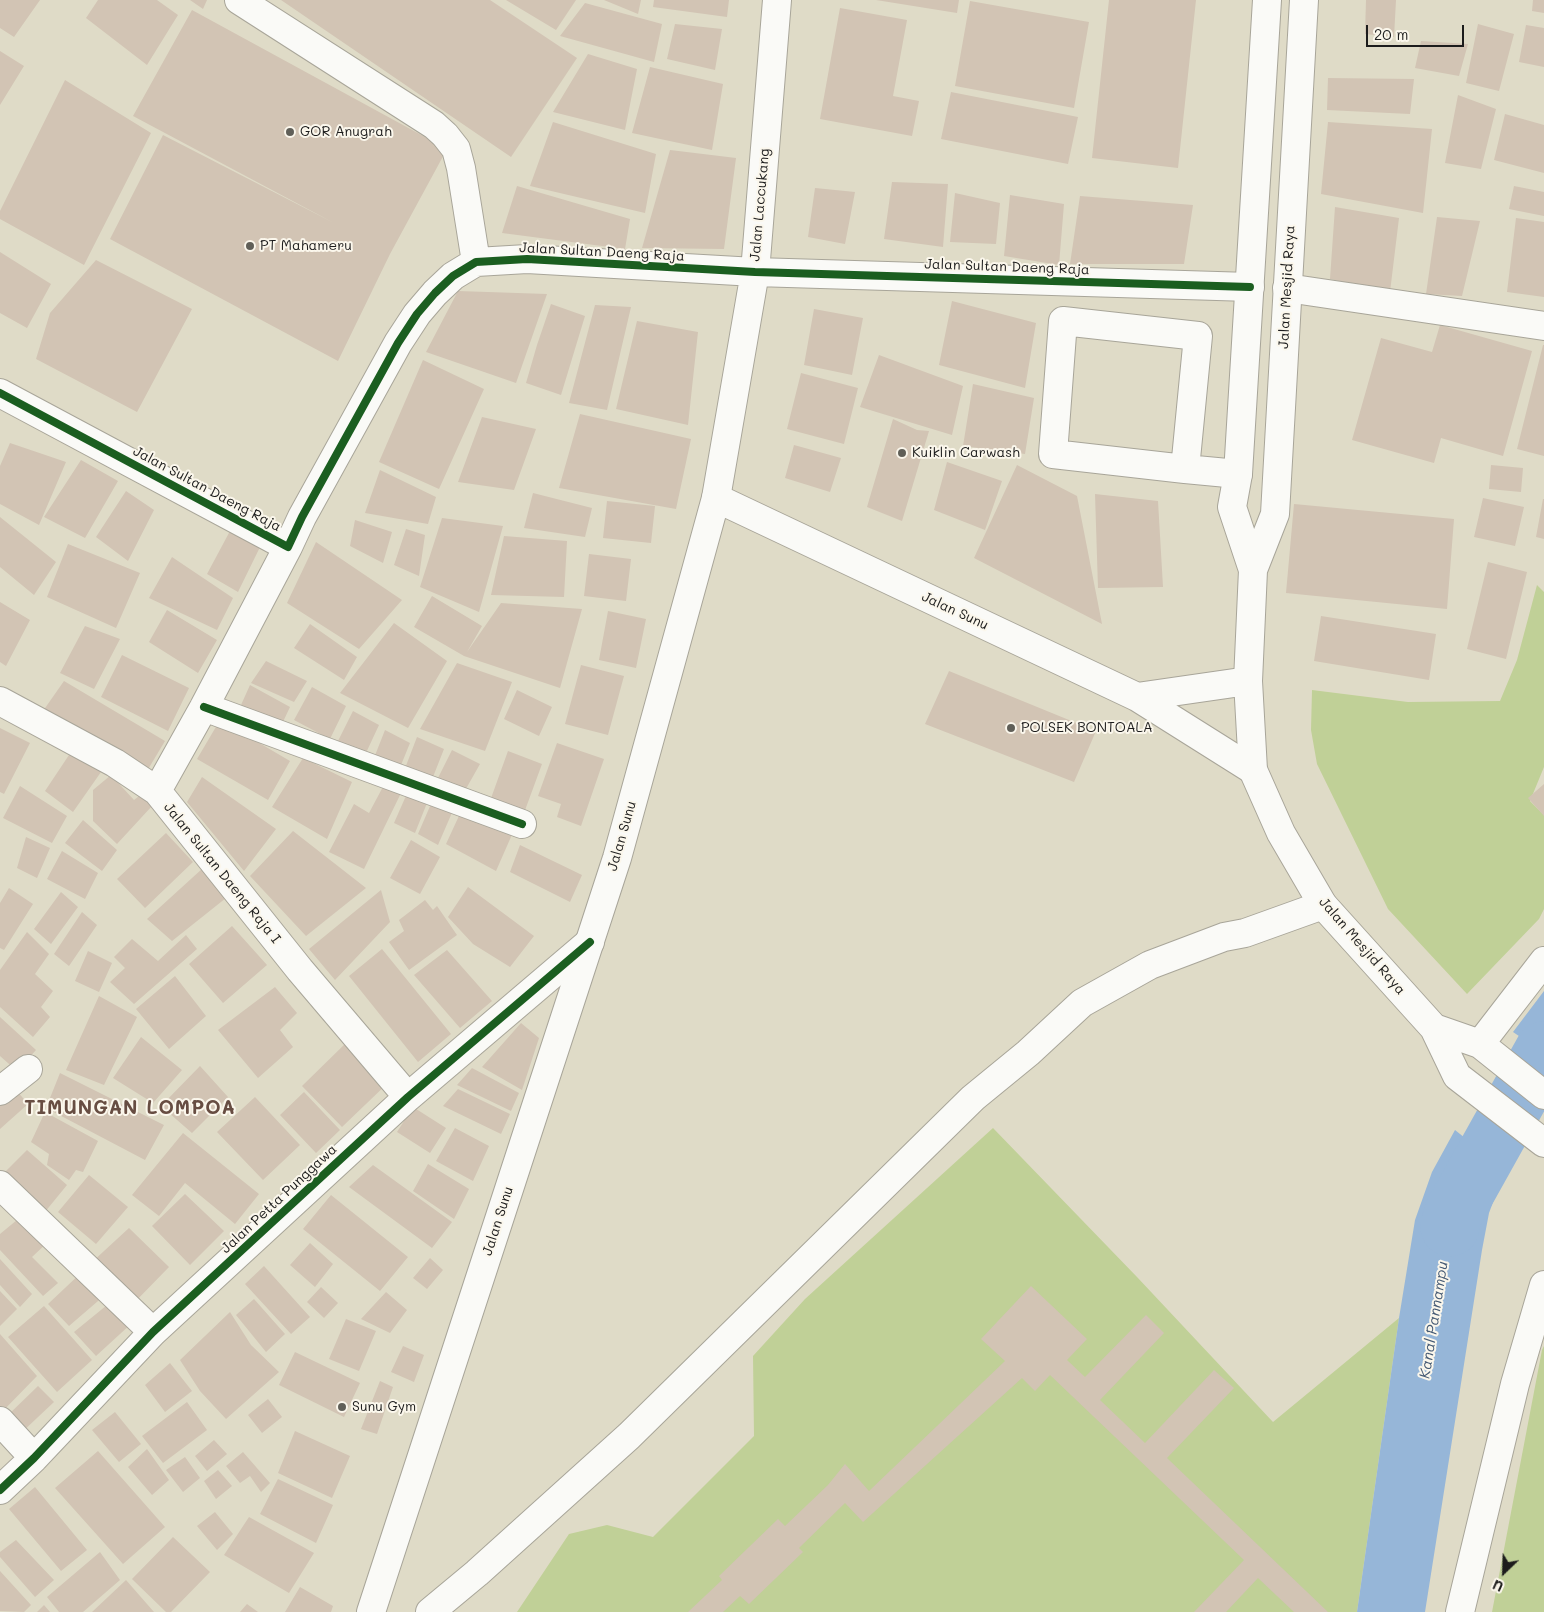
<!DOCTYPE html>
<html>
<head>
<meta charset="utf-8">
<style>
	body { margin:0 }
	#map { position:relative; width:1544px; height:1612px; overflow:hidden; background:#dfdbc7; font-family:Mali,sans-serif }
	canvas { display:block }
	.north { position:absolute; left:1479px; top:1547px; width:50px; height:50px; -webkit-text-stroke:4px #fbf7ec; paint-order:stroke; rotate:204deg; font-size:14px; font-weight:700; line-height:20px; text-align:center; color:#1c1c1c }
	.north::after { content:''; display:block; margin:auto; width:18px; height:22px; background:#1c1c1c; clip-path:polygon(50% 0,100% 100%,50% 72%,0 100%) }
	.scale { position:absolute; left:1366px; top:25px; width:98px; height:22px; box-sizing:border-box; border:2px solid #1c1c1c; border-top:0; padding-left:6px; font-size:15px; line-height:18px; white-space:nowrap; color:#1c1c1c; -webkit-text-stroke:4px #fbf7ec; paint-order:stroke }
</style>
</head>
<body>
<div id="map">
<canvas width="1544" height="1612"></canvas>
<div class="north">U</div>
<div class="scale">20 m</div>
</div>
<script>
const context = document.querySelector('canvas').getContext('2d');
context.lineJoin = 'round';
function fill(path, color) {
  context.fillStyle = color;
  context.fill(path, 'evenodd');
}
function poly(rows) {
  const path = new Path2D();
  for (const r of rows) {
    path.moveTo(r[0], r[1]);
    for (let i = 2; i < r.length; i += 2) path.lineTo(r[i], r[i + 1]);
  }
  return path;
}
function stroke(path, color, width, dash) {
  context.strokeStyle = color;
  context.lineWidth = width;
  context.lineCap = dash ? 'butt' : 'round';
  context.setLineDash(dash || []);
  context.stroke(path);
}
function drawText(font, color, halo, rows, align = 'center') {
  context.font = font + ' Mali,sans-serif';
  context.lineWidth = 4;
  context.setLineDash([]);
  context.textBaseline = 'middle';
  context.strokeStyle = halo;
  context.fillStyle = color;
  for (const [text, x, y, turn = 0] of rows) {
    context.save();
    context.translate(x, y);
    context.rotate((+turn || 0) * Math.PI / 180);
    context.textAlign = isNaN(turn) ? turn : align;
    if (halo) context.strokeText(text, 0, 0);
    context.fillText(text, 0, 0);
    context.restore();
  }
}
fill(poly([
	[1537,585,1544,592,1544,767,1530,801,1544,815,1544,909,1539,919,1467,994,1388,909,1317,764,1311,730,1312,690,1408,702,1500,701,1517,660],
	[993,1128,1137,1277,1273,1422,1399,1318,1357,1612,517,1612,569,1534,607,1525,653,1537,754,1436,753,1356,805,1299],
	[1544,1346,1544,1612,1492,1612,1542,1350]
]), '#c0d097');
fill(poly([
	[1544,991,1544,1053,1513,1032],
	[1455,1130,1505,1170,1489,1213,1482,1250,1425,1612,1357,1612,1399,1318,1415,1220,1432,1172]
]), '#96b6d8');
stroke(poly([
	[1450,1227,1453,1214,1544,1051]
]), '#96b6d8', 59);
fill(poly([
	[0,0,40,0,14,37,0,28],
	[98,0,157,0,178,15,147,65,86,18],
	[190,0,207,0,203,9],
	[281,0,490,0,577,58,511,157],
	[506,0,576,0,556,30],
	[604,0,641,0,638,14],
	[654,0,729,0,727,17,653,7],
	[876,0,959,0,957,13],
	[1109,0,1196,0,1178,168,1092,158],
	[1366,0,1396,0,1394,37,1365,34],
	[1533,0,1544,0,1544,13,1532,11],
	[970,1,1089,22,1074,108,955,86],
	[585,3,662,24,654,62,560,36],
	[840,8,907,20,893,96,919,101,912,136,820,119],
	[192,10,447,149,390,254,338,361,110,239,163,135,334,223,133,116],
	[675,24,722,29,715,70,667,59],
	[1478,24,1514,34,1499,91,1466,83],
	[1526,25,1544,28,1544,67,1519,62],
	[1421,41,1468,44,1459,76,1415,68],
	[0,51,24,66,0,105],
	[588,54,637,69,625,130,553,112],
	[650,67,723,84,712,150,632,133],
	[1328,78,1414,79,1410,114,1327,110],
	[65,80,151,133,84,265,0,219,0,211],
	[951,92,1078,117,1068,164,941,139],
	[1458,95,1496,109,1481,169,1445,163],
	[1505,114,1544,125,1544,173,1494,160],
	[553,122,656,154,645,213,530,186],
	[1328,122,1432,129,1423,213,1321,194],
	[670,150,736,158,724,249,642,248],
	[892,182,948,184,943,247,884,239],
	[517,186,630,219,625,249,502,233],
	[1514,186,1544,192,1544,216,1509,209],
	[815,188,855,192,845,244,808,237],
	[955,193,1000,203,996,244,950,242],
	[1010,195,1064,204,1059,265,1004,256],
	[1080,196,1193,205,1184,264,1070,264],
	[1335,207,1399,218,1390,292,1330,279],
	[1437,217,1480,221,1462,296,1426,294],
	[1516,218,1544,222,1544,297,1507,292],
	[0,252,51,284,27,328,0,313],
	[96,260,192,309,137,412,36,359,50,313],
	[458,291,547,294,516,383,426,352],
	[952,301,1036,323,1025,388,939,365],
	[551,304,585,316,561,395,526,383,537,345],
	[595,305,631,307,607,410,569,403],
	[814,309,863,318,852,375,804,365],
	[637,321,698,332,688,425,616,409],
	[1440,325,1532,351,1503,456,1441,438,1434,463,1352,440,1381,338,1432,352],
	[1543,345,1544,345,1544,456,1517,449],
	[879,355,963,386,952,435,860,407],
	[423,360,484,389,439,489,379,462],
	[801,373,858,388,844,444,787,429],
	[973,384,1034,398,1025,454,963,446],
	[580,414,691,439,676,509,559,488],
	[482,417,536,429,514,490,458,482],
	[893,419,917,430,929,431,902,521,867,507],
	[10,443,66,462,39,525,0,504,0,466],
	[794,445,841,458,830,492,785,478],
	[81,460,118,481,85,538,44,517],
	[947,462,1002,481,985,530,934,510],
	[1017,465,1077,496,1102,624,974,558],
	[1491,465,1523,468,1521,492,1489,489],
	[380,470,436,497,428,524,365,513],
	[126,491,154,510,128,561,96,537],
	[533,493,592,508,585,537,524,528],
	[1095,494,1158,501,1163,587,1098,588],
	[1483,498,1524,507,1515,546,1474,537],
	[1543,499,1544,499,1544,539,1536,537],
	[607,501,655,506,651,543,603,538],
	[1294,504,1454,519,1447,609,1286,593],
	[0,517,56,562,34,595,0,567],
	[442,518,503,526,479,612,420,587],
	[355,520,392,532,383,563,350,546],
	[406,529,425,535,419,576,394,565],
	[230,531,261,545,238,592,207,574],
	[504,536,567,541,564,597,491,595],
	[316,542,402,600,359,649,287,603],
	[68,544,140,573,116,628,47,597],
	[589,554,631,559,626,601,584,596],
	[172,557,233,598,217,630,149,598],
	[1488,562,1527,572,1506,659,1467,649],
	[432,596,482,626,467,652,501,603,582,609,560,688,464,656,414,627],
	[0,602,30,620,6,666,0,662],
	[167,610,217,640,198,673,149,642],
	[608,611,646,619,636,668,599,660],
	[1321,616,1436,634,1429,680,1314,661],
	[394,623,447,661,408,728,340,693],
	[310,624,357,657,344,680,294,648],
	[85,626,120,639,94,689,60,673],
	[122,655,189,688,168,731,101,697],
	[266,661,307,681,294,702,251,683],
	[457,663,512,682,485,751,420,729],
	[581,665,624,676,608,735,565,724],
	[949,671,1096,731,1074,782,925,724],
	[64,681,165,741,147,771,43,711],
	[250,685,290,707,281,726,241,705],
	[312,687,346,706,330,739,294,720],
	[517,690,552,707,539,736,504,719],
	[353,711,379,725,365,755,338,741],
	[220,720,290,761,268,800,197,759],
	[0,728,30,743,4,794,0,792],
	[385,730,410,743,399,770,374,758],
	[417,737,444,749,431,782,404,771],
	[557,743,604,759,581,826,557,817,561,804,538,796],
	[73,749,101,772,73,812,45,791],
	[452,750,480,764,463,794,436,782],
	[508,751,542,764,524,813,490,801],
	[303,758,352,782,327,839,272,807],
	[111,775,134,800,143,793,152,806,117,844,93,821,93,790],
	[202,777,276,829,244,871,187,802],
	[385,783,402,791,364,869,329,852,354,804,369,813],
	[1544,784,1544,816,1528,798],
	[20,786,67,816,52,843,3,818],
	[409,789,429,798,415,833,394,823],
	[434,797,454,808,438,845,418,834],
	[464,805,514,830,496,871,446,844],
	[83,820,117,850,102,871,65,843],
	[293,831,366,888,306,936,250,876],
	[166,833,193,862,145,908,117,879],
	[26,837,50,848,37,878,17,868],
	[411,840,440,857,420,894,390,878],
	[520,845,582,875,570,902,510,872],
	[62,851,98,873,85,899,47,879],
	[203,868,226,898,172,941,147,919],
	[468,887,534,936,510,967,473,944,448,917],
	[9,888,33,904,4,950,0,948,0,903],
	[381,890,390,922,335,980,309,949],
	[61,892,78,907,51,944,34,929],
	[425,900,433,910,437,906,457,935,409,970,389,942,404,931,399,920],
	[82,912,97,925,69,966,54,954],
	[232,926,267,965,223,1003,189,964],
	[27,932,49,954,35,974,53,991,41,1007,50,1017,33,1037,0,1007,0,970],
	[186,935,197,949,134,1004,110,982,125,968,114,957,132,939,158,961],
	[382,949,451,1034,418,1062,349,976],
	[447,950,492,1001,460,1028,414,975],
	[88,951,112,963,99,992,75,981],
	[175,976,206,1016,169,1049,136,1009],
	[275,987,297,1013,280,1030,293,1047,258,1078,218,1030],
	[99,996,137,1017,104,1085,66,1070],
	[0,1017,36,1050,17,1071,0,1056],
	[521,1023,539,1038,522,1090,482,1067],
	[141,1037,182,1070,153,1103,113,1078],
	[350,1039,390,1081,342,1127,302,1086],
	[200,1066,228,1097,192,1133,161,1106],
	[472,1068,519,1093,511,1111,457,1085],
	[60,1073,164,1125,145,1160,46,1108],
	[458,1089,510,1114,501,1134,443,1106],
	[17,1091,28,1104,0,1129,0,1106],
	[304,1092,340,1130,316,1153,280,1115],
	[255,1097,300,1145,263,1180,217,1132],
	[413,1107,446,1128,430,1153,397,1132],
	[45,1112,98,1141,83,1172,76,1170,69,1180,47,1165,49,1154,31,1142],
	[455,1128,489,1146,473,1181,436,1161],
	[183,1133,259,1194,235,1224,185,1183,159,1216,132,1195],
	[27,1150,67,1185,40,1218,0,1177],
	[428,1164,469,1189,454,1219,413,1191],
	[373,1165,452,1222,432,1248,349,1187],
	[89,1175,128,1207,96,1244,58,1212],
	[185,1194,224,1231,190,1265,152,1226],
	[331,1195,408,1257,380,1291,303,1229],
	[23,1215,48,1242,32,1257,58,1283,43,1296,0,1250,0,1234],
	[129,1228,169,1267,131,1306,91,1263],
	[310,1243,333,1264,315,1287,290,1265],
	[430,1258,443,1270,427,1289,413,1278],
	[0,1259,32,1294,20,1307,0,1285],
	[264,1266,310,1317,291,1334,245,1284],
	[83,1271,105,1295,69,1326,48,1304],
	[1031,1286,1087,1339,1067,1360,1085,1377,1146,1315,1164,1333,1100,1400,1145,1443,1214,1370,1234,1388,1167,1458,1328,1612,1294,1612,1258,1578,1226,1612,1194,1612,1244,1560,1050,1375,1035,1391,1022,1378,863,1522,845,1503,799,1548,803,1552,749,1604,740,1596,723,1612,688,1612,722,1580,719,1576,778,1519,785,1526,828,1485,845,1464,869,1491,1005,1361,981,1339],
	[321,1287,338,1303,324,1318,307,1302],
	[0,1291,17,1309,0,1326],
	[386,1292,407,1310,390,1333,361,1319],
	[254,1299,285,1334,266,1352,236,1315],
	[112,1301,132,1323,96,1356,74,1332],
	[44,1306,92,1360,57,1392,8,1337],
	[230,1312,251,1345,279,1372,226,1419,200,1391,180,1360],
	[346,1319,376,1331,359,1371,329,1359],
	[0,1334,37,1376,0,1414],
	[403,1346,424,1355,414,1382,391,1372],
	[295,1352,360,1383,344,1417,279,1385],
	[170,1363,192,1391,165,1412,145,1385],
	[380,1381,393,1387,377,1434,361,1429],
	[38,1386,54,1402,20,1434,5,1418],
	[268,1399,282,1417,262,1433,248,1415],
	[187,1402,207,1430,163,1463,142,1436],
	[115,1412,141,1444,119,1462,92,1430],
	[295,1431,350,1456,332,1498,278,1473],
	[214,1440,227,1454,207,1471,195,1456],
	[147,1449,169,1480,152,1495,128,1467],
	[98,1451,165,1527,123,1564,55,1488],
	[243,1452,270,1483,261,1492,250,1476,240,1483,226,1466],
	[185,1457,200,1478,183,1492,166,1470],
	[218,1470,232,1486,216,1499,204,1481],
	[278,1479,333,1505,316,1543,260,1514],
	[35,1487,87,1550,61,1571,9,1509],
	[215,1512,233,1534,217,1550,197,1526],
	[249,1517,314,1553,289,1593,224,1555],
	[173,1537,210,1572,171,1612,166,1612,132,1579],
	[16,1540,54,1580,35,1597,0,1557,0,1552],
	[100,1552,120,1580,83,1612,59,1612,47,1597],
	[0,1571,31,1605,24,1612,0,1611],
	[126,1580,154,1612,92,1612],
	[300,1587,333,1606,331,1612,285,1612],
	[247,1604,258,1612,240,1612],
	[44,1605,50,1612,37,1612]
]), '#d2c4b4');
const minor = poly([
	[239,0,434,125,445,135,456,149,461,168,476,262],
	[1287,288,1544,326],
	[0,393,288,547,302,517,355,421,398,343,417,314,435,293,453,276,476,262,527,259,755,272,1250,287],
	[1185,469,1053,454,1063,321,1198,336,1185,469,1238,474],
	[716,498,755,272,777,0],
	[288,547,204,707,157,791,300,970,408,1097],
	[0,701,115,763,157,791],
	[204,707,522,824],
	[1480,1044,1544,961],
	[0,1091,28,1069],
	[0,1185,153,1332],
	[0,1421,34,1458],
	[0,1490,34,1458,153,1332,408,1097,590,942],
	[430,1612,477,1573,629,1436,973,1098,1028,1053,1082,1003,1150,965,1224,937,1245,933,1323,905],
	[1460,1612,1515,1384,1544,1285]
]);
const major = poly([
	[1137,697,1248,681],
	[371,1612,617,858,716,498,1137,697,1253,770]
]);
const highway = poly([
	[1267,0,1238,474,1232,507,1253,570,1248,681,1253,770,1281,833,1323,905,1434,1028,1480,1044,1544,1095],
	[1253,570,1275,514,1304,0],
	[1434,1028,1457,1076,1544,1143]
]);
stroke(minor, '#a8a599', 30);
stroke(major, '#a8a599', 30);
stroke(highway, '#a8a599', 30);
stroke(minor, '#fafaf7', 28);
stroke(major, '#fafaf7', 28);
stroke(highway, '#fafaf7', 28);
stroke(poly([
	[0,393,288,547,302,517,355,421,398,343,417,314,435,293,453,276,476,262,527,259,755,272,1250,287],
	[204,707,522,824],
	[0,1490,34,1458,153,1332,408,1097,590,942]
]), '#1b5e20', 8);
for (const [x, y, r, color] of [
	[290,132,5,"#605f58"],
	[250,246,5,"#605f58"],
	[902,453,5,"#605f58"],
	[1011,728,5,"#605f58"],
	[342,1407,5,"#605f58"]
]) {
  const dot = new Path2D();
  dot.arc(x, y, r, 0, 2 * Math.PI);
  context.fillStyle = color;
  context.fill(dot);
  stroke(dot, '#fbf7ec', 2);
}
drawText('14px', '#1c1c1c', '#fbf7ec', [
	["GOR Anugrah",300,132],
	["PT Mahameru",260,246],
	["Kuiklin Carwash",912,453],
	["POLSEK BONTOALA",1021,728],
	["Sunu Gym",352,1407]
], 'left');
drawText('14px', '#1c1c1c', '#fbf7ec', [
	["Jalan Laccukang",760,205,-85],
	["Jalan Sultan Daeng Raja",602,252,3],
	["Jalan Sultan Daeng Raja",1007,267,2],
	["Jalan Mesjid Raya",1287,287,-87],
	["Jalan Sultan Daeng Raja",207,489,28],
	["Jalan Sunu",955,611,25],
	["Jalan Sunu",622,836,-74],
	["Jalan Sultan Daeng Raja I",222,873,51],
	["Jalan Mesjid Raya",1362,946,49],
	["Jalan Petta Punggawa",279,1199,-43],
	["Jalan Sunu",498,1221,-72]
]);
drawText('italic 15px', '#455a74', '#fbf7ec', [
	["Kanal Pannampu",1434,1320,-81]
]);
context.letterSpacing = '1px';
drawText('bold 19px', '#674d42', '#fbf7ec', [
	["TIMUNGAN LOMPOA",130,1108]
]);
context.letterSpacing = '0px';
</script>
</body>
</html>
